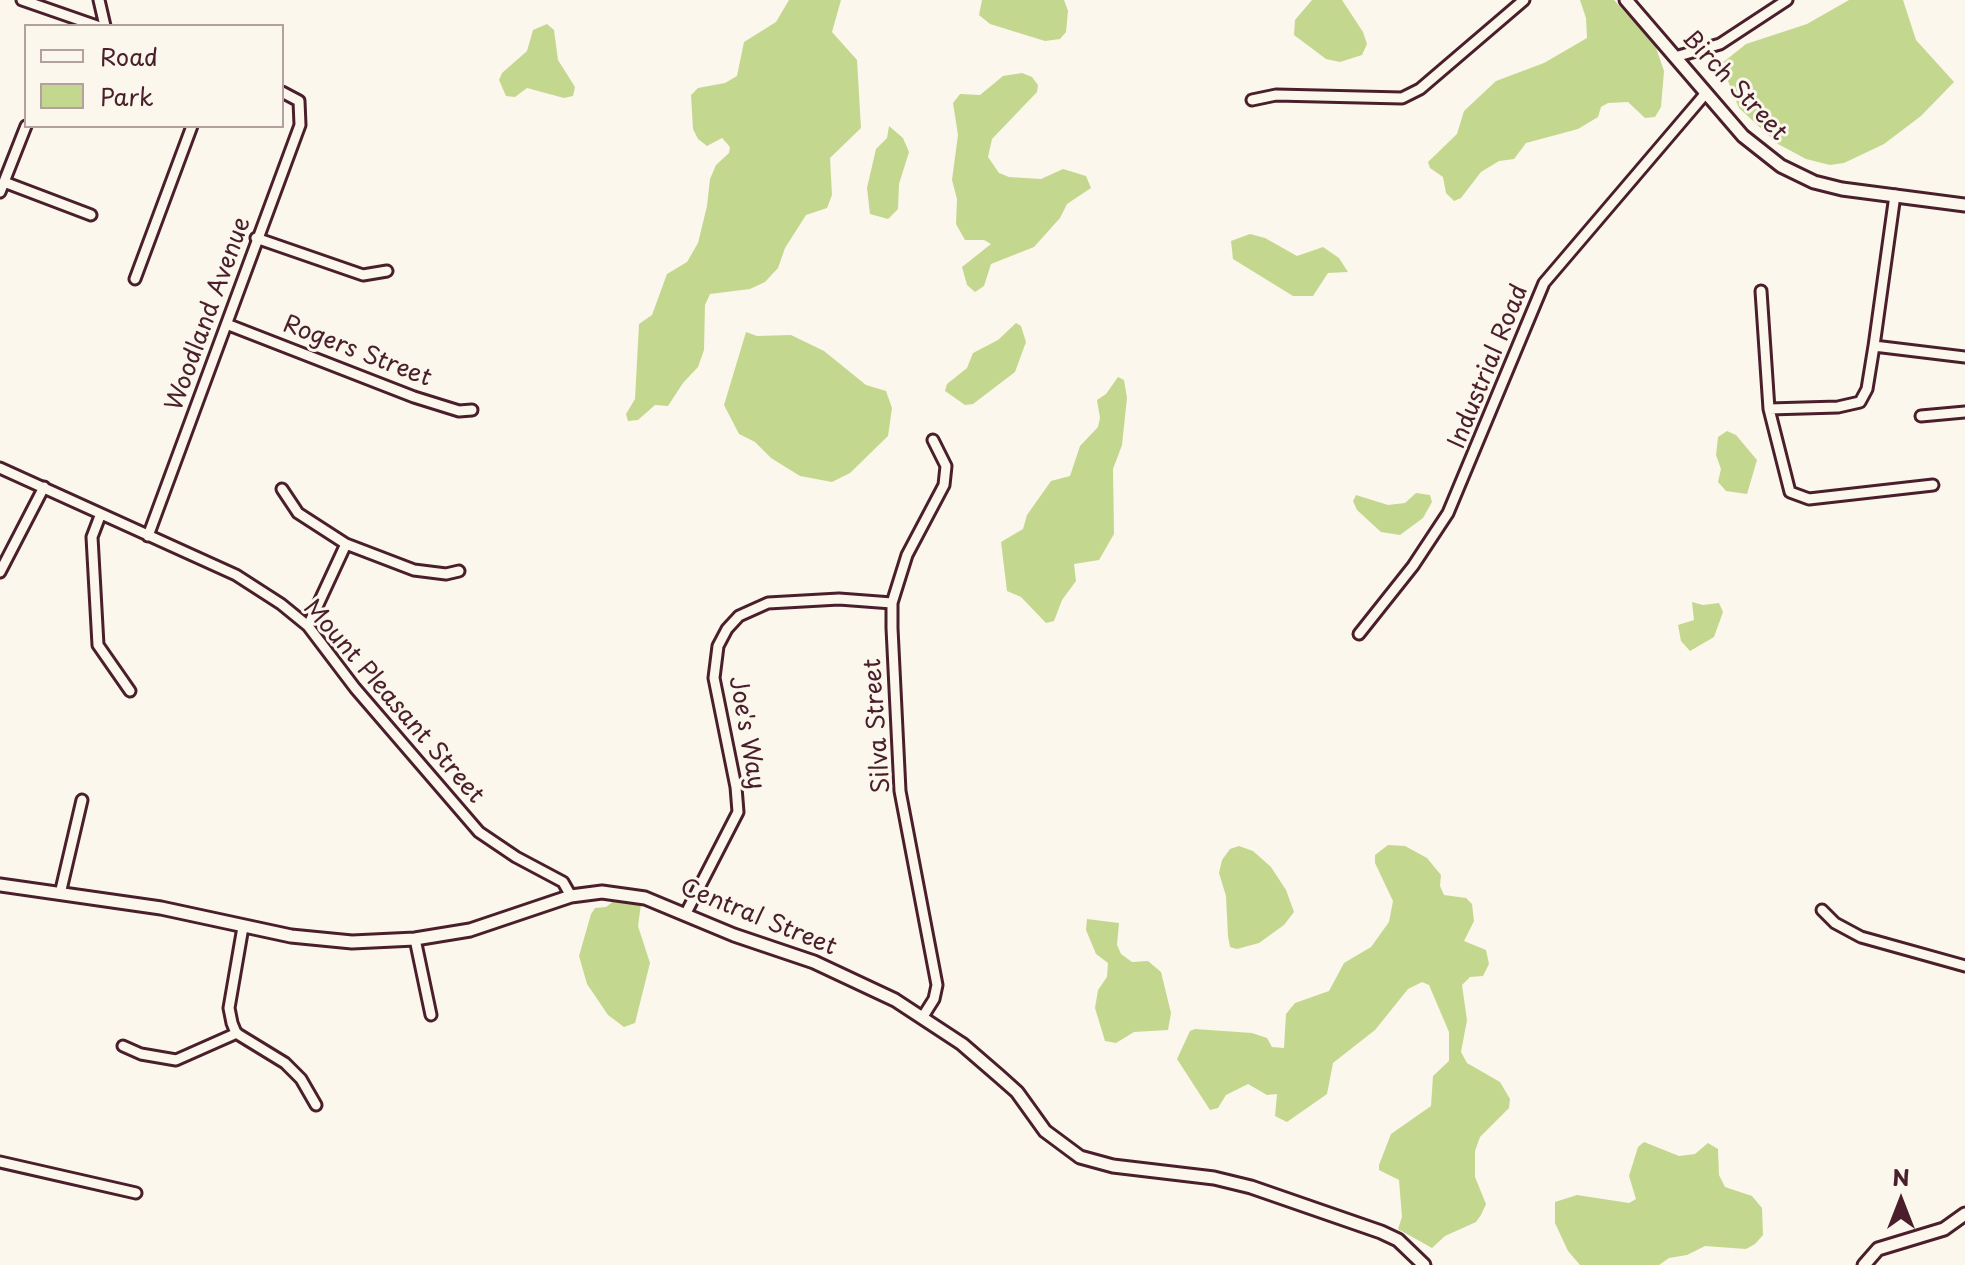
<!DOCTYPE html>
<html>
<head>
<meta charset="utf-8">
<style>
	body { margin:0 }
	#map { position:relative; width:1965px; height:1265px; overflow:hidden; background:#fbf7ec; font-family:"Playpen Sans",sans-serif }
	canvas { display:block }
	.legend { position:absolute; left:24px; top:24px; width:260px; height:104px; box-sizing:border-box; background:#fbf7ec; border:2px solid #b4a19f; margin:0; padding:10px 14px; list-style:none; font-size:24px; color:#4a1f2b }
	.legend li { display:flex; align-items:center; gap:16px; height:40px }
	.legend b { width:40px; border:2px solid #b4a19f }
	.north { position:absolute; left:1861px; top:1161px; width:80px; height:80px; -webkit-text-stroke:6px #fbf7ec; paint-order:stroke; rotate:0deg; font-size:22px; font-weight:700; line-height:32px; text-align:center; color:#4a1f2b }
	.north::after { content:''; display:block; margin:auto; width:28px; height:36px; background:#4a1f2b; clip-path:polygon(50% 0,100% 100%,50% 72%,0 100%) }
</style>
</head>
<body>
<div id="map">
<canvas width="1965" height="1265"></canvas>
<ul class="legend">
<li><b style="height:10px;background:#fbf7ec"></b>Road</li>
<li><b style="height:22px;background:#c3d88e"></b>Park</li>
</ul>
<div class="north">N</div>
</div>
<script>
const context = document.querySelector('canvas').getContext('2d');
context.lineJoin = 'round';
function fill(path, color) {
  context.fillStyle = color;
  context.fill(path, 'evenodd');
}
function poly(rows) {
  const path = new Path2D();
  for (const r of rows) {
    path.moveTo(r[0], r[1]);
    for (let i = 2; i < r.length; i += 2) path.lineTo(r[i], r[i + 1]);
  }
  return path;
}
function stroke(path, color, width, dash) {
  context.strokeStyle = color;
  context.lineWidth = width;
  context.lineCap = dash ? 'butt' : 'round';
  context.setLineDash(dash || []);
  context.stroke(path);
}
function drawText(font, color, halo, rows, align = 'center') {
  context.font = font + ' "Playpen Sans",sans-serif';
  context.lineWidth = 6;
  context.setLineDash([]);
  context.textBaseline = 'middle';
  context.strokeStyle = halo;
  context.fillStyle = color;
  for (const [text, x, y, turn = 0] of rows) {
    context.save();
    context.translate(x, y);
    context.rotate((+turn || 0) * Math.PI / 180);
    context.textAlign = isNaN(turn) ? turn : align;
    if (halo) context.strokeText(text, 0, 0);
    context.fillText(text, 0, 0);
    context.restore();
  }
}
fill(poly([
	[789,0,841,0,832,32,857,60,861,128,830,158,832,195,827,208,806,215,785,248,778,268,765,282,750,289,710,294,705,305,704,350,698,367,683,383,668,406,655,405,638,420,628,421,626,414,635,399,639,324,652,315,667,274,687,262,698,243,707,206,710,179,716,165,729,153,730,147,722,138,707,146,698,139,693,129,691,95,698,88,725,83,737,76,744,42,776,22],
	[982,0,1064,0,1068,11,1066,32,1060,39,1045,41,990,24,979,15],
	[1312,0,1342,0,1363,32,1367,44,1362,55,1340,62,1326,59,1294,35,1295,20],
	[1580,0,1614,0,1655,45,1664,71,1661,107,1655,117,1645,118,1628,102,1608,103,1601,107,1598,117,1578,129,1526,143,1514,159,1499,161,1481,172,1461,198,1454,201,1446,193,1443,177,1430,168,1428,162,1457,134,1464,111,1496,81,1544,63,1587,38,1586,18],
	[1849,0,1903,0,1916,40,1954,82,1921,116,1884,144,1844,163,1830,165,1806,159,1778,144,1739,108,1721,64,1746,44,1807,24],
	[547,24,554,30,558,60,575,87,573,96,564,98,527,88,515,97,506,96,499,80,502,73,527,51,533,30],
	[1022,73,1032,77,1038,85,1037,92,992,139,988,157,999,173,1009,177,1041,179,1063,169,1086,176,1091,188,1067,204,1060,218,1034,247,991,264,984,286,975,292,967,285,962,267,991,244,984,240,965,240,956,224,957,199,952,180,958,135,953,103,960,94,980,95,1003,76],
	[889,126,903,138,909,152,899,184,898,209,888,219,870,214,867,188,876,149,887,138],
	[1250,234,1265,238,1297,256,1323,247,1339,258,1348,272,1328,273,1313,296,1293,296,1233,259,1231,241],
	[1016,323,1021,326,1026,342,1015,372,973,404,965,405,945,391,947,384,967,368,973,353,998,340],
	[746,332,757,336,791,335,824,351,866,385,886,391,892,408,888,436,850,473,832,482,800,476,771,458,755,442,739,434,724,405],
	[1118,377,1124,380,1127,398,1122,445,1113,469,1114,534,1099,560,1074,564,1076,581,1062,600,1054,621,1046,623,1021,597,1007,591,1001,542,1023,529,1027,515,1051,481,1070,476,1080,446,1098,427,1100,418,1097,400,1106,394],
	[1727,431,1736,435,1757,460,1747,494,1726,491,1718,482,1721,469,1716,455,1718,437],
	[1416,493,1430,495,1432,502,1423,518,1400,535,1381,532,1357,510,1353,501,1356,495,1388,505,1405,503],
	[1692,602,1703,605,1719,603,1723,612,1714,637,1690,651,1681,641,1678,625,1694,620],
	[1388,845,1405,846,1427,858,1441,875,1440,886,1444,895,1466,898,1472,904,1474,921,1464,941,1486,950,1489,964,1483,976,1470,977,1462,985,1467,1020,1461,1052,1467,1063,1500,1082,1510,1099,1509,1108,1480,1137,1475,1151,1475,1177,1486,1204,1481,1215,1476,1222,1445,1236,1432,1248,1398,1229,1402,1217,1399,1180,1379,1170,1379,1165,1391,1134,1431,1106,1433,1076,1449,1061,1449,1032,1429,985,1422,982,1408,989,1375,1030,1333,1063,1327,1094,1287,1122,1275,1116,1277,1094,1267,1095,1248,1084,1226,1095,1218,1108,1210,1110,1177,1059,1190,1031,1195,1029,1252,1033,1267,1038,1272,1047,1284,1048,1286,1014,1295,1003,1329,991,1344,963,1371,947,1389,922,1393,901,1375,863,1375,855],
	[1239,846,1253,851,1271,867,1286,890,1294,912,1284,925,1259,943,1237,949,1230,947,1228,936,1226,896,1219,873,1222,860,1230,849],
	[615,900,641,904,638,926,650,963,635,1023,624,1027,608,1015,587,984,579,956,591,914,595,908,606,907],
	[1087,919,1119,923,1117,945,1121,954,1132,962,1148,961,1161,972,1171,1013,1168,1030,1134,1032,1116,1043,1105,1041,1095,1008,1098,990,1107,977,1108,963,1096,954,1086,930],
	[1644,1142,1679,1156,1695,1154,1708,1143,1718,1149,1719,1175,1725,1187,1752,1196,1762,1208,1763,1235,1755,1244,1746,1249,1705,1246,1687,1255,1669,1258,1659,1265,1580,1265,1568,1251,1555,1223,1555,1202,1577,1195,1629,1203,1636,1199,1629,1176,1638,1147]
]), '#c3d88e');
const minor = poly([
	[22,0,97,26],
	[99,0,105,26],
	[1675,57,1720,44,1787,0],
	[1252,100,1276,95,1402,98,1420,89,1524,0],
	[4,182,91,215],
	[0,192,26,126],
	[256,238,363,275,387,271],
	[135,279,192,126],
	[1761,291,1769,409,1790,492,1809,499,1933,485],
	[229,325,414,397,459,411,472,410],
	[1874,346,1895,195],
	[1769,409,1838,407,1860,402,1867,389,1874,346,1965,357],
	[1921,416,1965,412],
	[0,468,236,575,281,604,308,626,355,688,479,832,516,857,563,882,571,896],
	[282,489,298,513,346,544,414,570,446,574,459,571],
	[100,516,92,537,98,645,130,691],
	[148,536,300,125,299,101,282,92],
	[0,572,44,487],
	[308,626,346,544],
	[1359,634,1413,566,1448,513,1544,283,1706,93],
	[60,894,82,800],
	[1822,910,1835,923,1861,937,1965,966],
	[686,913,738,812,736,787,714,678,718,646,727,629,739,616,768,603,839,599,892,603],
	[243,927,229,1008,232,1023,236,1033,285,1063,301,1079,316,1105],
	[415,939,431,1015],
	[922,1018,934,999,937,985,900,791,892,628,892,603,907,555,944,485,946,466,933,440],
	[123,1046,141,1054,176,1060,237,1033],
	[0,1162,136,1193]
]);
const tertiary = poly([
	[1626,0,1743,136,1781,166,1814,182,1842,189,1965,205],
	[0,885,161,908,291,936,352,942,415,939,470,930,571,896,602,892,645,898,734,935,814,962,895,1000,962,1044,999,1076,1017,1092,1045,1131,1080,1157,1113,1166,1214,1178,1251,1187,1381,1232,1398,1240,1424,1265],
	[1864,1265,1878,1249,1944,1229,1965,1214]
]);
stroke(minor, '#4a1f2b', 15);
stroke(tertiary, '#4a1f2b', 17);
stroke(minor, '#fbf7ec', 9);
stroke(tertiary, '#fbf7ec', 11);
drawText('24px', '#4a1f2b', '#fbf7ec', [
	["Birch Street",1734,86,47],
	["Woodland Avenue",209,314,-70],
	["Rogers Street",357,352,21],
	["Industrial Road",1489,367,-68],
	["Mount Pleasant Street",393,702,49],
	["Silva Street",878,726,-94],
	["Joe's Way",746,733,80],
	["Central Street",758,918,22]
]);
</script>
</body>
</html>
